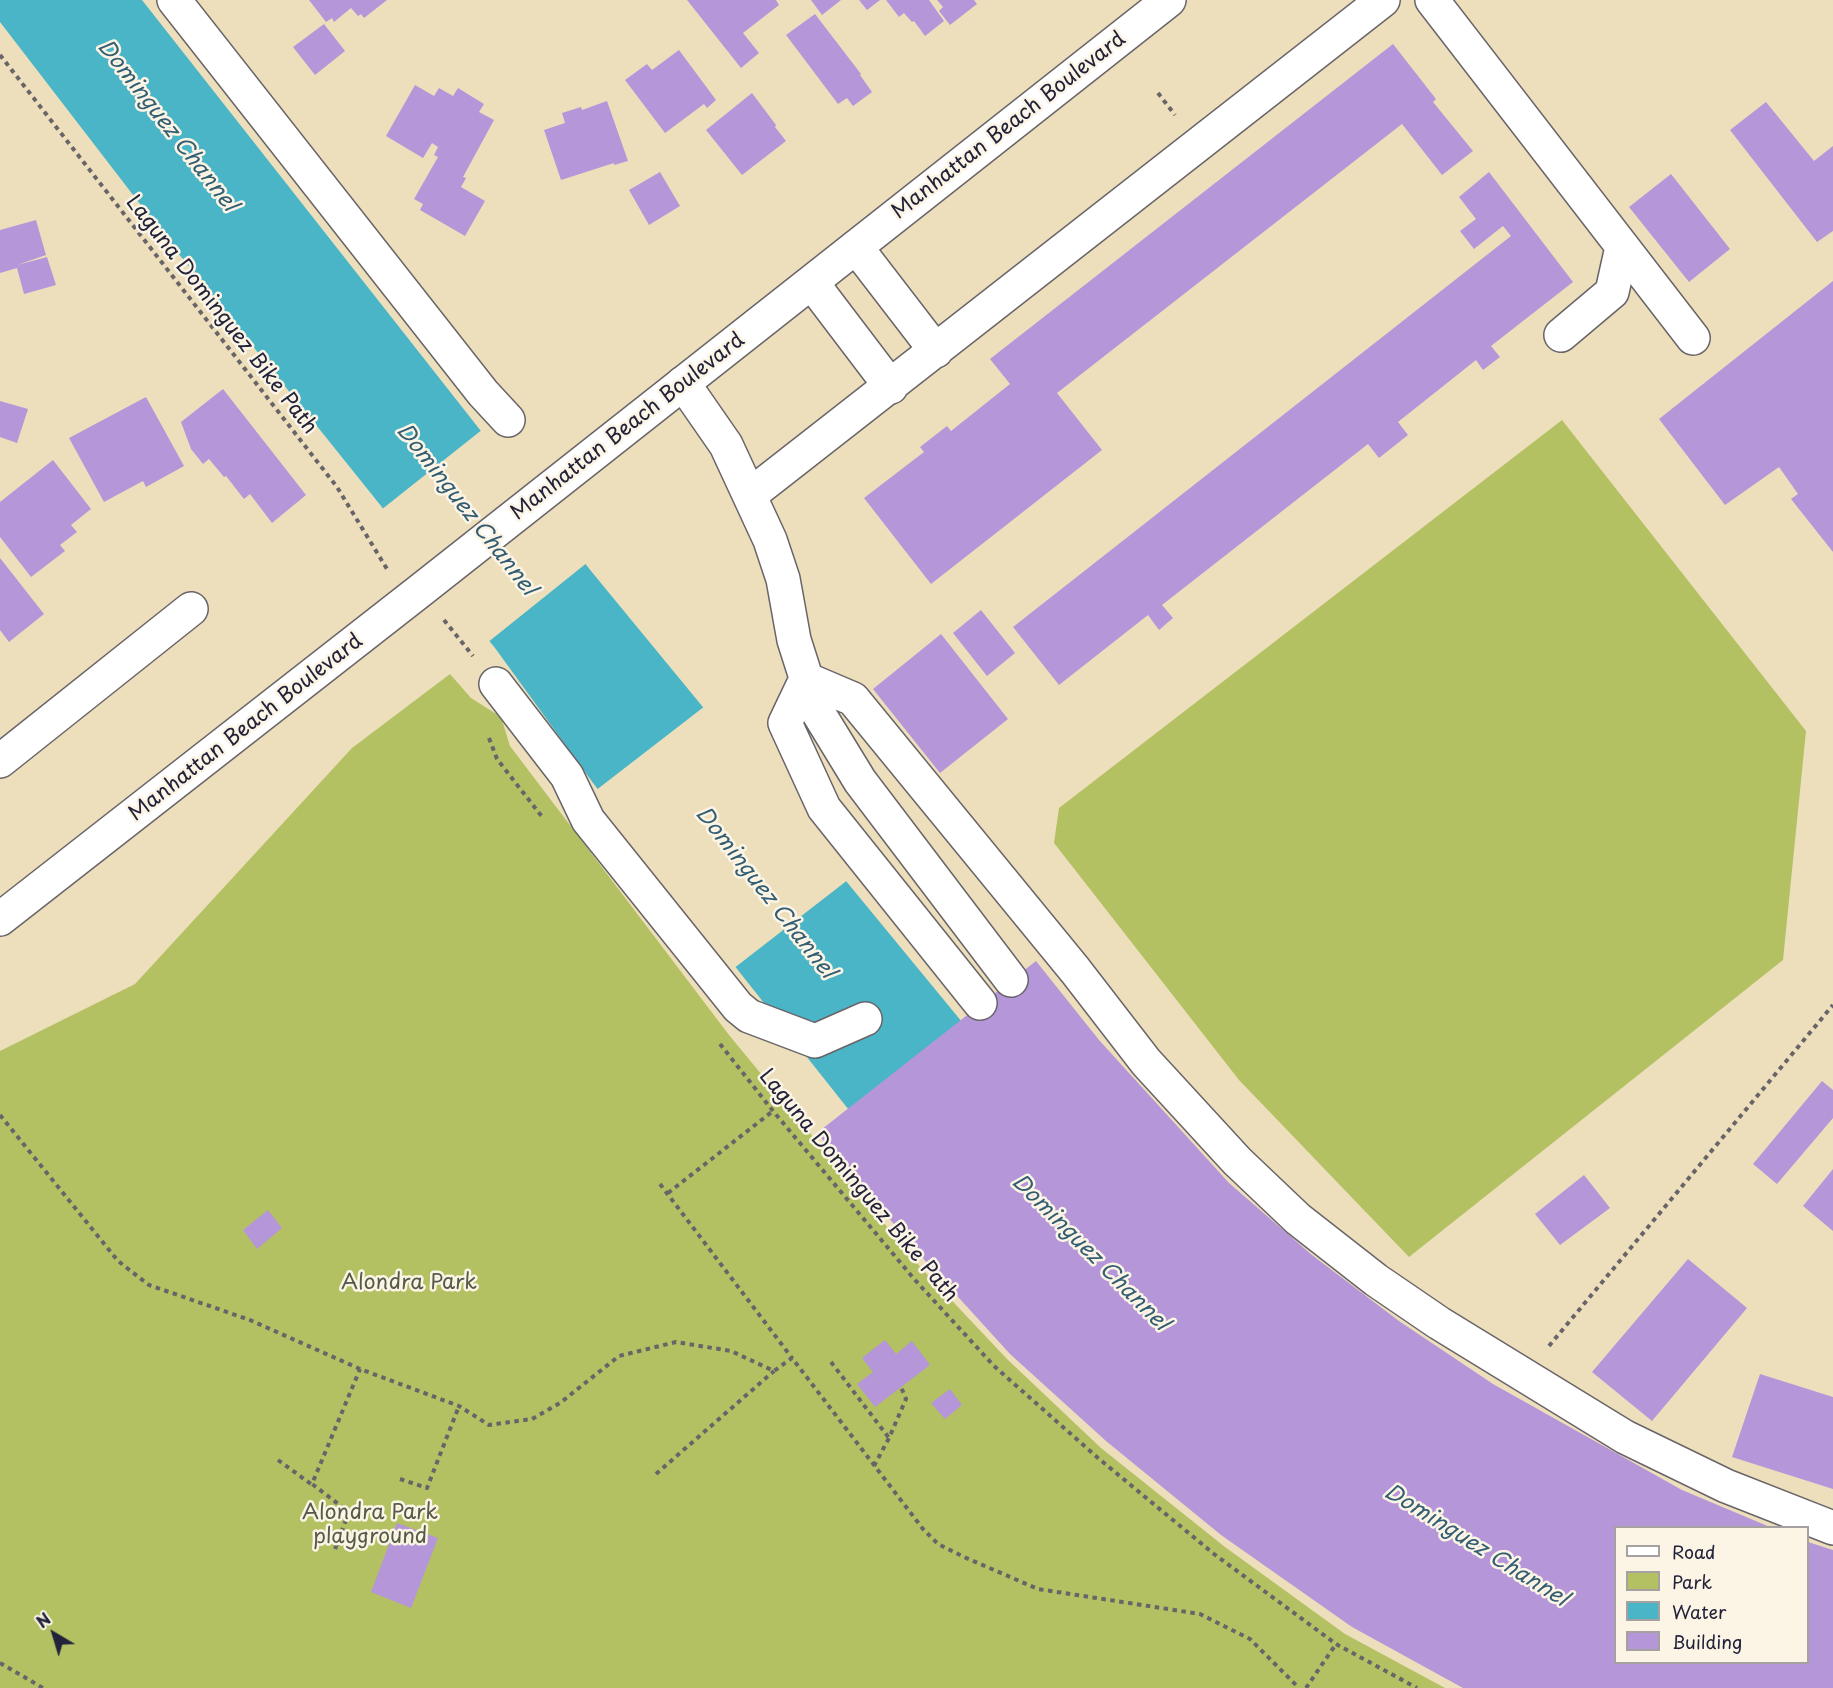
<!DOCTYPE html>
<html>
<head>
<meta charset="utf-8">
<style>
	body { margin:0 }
	#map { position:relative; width:1833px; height:1688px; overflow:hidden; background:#eddfbc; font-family:"Playpen Sans",sans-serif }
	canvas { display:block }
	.legend { position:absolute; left:1614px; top:1526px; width:195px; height:138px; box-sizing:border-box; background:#fcf5e5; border:2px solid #a5a1a1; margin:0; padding:8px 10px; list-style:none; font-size:18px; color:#22223b }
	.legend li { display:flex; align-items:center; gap:12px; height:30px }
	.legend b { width:30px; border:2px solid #a5a1a1 }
	.north { position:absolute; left:24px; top:1604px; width:60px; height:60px; -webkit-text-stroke:4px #fcf5e5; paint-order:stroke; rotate:322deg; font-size:16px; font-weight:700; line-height:24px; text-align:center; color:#22223b }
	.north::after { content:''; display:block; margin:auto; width:21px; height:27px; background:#22223b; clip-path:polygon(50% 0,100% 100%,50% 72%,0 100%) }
</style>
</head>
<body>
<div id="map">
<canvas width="1833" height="1688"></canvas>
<ul class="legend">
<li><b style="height:8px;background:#fff"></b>Road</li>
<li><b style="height:16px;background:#b3c163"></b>Park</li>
<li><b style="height:16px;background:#4ab5c7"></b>Water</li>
<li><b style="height:16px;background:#b596d9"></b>Building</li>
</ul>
<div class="north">N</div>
</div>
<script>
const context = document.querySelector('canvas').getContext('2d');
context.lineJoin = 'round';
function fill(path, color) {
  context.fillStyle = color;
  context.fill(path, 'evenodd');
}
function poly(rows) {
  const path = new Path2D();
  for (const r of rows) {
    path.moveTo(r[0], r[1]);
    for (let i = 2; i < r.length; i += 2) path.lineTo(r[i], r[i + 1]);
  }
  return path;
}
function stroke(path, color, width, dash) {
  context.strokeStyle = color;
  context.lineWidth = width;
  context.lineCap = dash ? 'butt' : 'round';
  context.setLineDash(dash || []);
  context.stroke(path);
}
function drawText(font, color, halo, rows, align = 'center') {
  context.font = font + ' "Playpen Sans",sans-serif';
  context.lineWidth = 5;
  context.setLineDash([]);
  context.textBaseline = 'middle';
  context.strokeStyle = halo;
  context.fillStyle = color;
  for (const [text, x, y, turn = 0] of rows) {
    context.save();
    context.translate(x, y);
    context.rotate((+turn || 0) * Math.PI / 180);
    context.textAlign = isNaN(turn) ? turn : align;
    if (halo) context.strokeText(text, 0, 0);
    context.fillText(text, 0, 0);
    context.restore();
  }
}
fill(poly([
	[1562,420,1806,731,1783,960,1409,1257,1239,1080,1054,843,1059,808],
	[450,674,471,698,501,717,510,746,729,1035,922,1269,1007,1359,1101,1448,1225,1547,1345,1634,1445,1688,0,1688,0,1051,135,984,352,748]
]), '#b3c163');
fill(poly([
	[0,0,142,0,591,571,1092,1180,1616,1662,1808,1662,1808,1626,1833,1634,1833,1688,1560,1688,864,1129,741,974,593,783,495,648,170,243,0,22]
]), '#4ab5c7');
fill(poly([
	[483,429,588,562,487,643,381,510],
	[705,706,849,879,733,969,595,791]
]), '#eddfbc');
fill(poly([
	[309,0,387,0,364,18,361,14,358,16,351,8,334,22,332,18,326,22],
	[687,0,776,0,779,5,743,33,759,53,741,68],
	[811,0,841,0,822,15],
	[859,0,880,0,867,10],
	[886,0,929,0,944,21,925,36,914,21,912,22,904,13,899,17],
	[937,0,974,0,977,4,950,25,939,11,943,7],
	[815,14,861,74,860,75,872,92,853,106,847,98,838,104,786,35],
	[324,24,345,51,315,75,293,47],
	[1393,44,1436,99,1433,102,1473,151,1442,175,1402,124,1057,393,1102,450,931,584,864,498,924,452,920,447,947,426,951,431,1010,384,990,359],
	[679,50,716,100,707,108,704,104,665,133,625,80,647,64,652,70],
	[415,85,434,96,439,88,453,96,458,88,484,104,479,112,494,120,463,177,466,178,461,187,485,201,465,236,420,210,423,204,414,199,438,157,434,155,438,147,432,143,423,158,386,136],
	[752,93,776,125,775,127,786,141,742,175,706,130],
	[607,101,628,161,614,165,614,163,561,180,544,130,565,123,562,113,581,107,582,110],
	[1766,102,1814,161,1833,146,1833,231,1817,242,1730,130],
	[660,172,680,206,649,225,629,190],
	[1489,172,1573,282,1491,346,1500,357,1483,370,1476,360,1398,422,1408,435,1379,458,1368,444,1162,605,1173,618,1159,630,1148,615,1059,685,1013,627,1511,236,1503,226,1474,249,1460,231,1476,219,1459,197],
	[1671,174,1730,249,1689,282,1629,207],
	[36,220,46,255,17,265,47,257,56,285,24,294,17,268,0,273,0,230],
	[1833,281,1833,552,1791,499,1798,494,1779,467,1725,505,1659,419],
	[223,389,306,495,272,523,250,494,244,499,226,476,224,477,209,459,203,464,191,449,181,422],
	[146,397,184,466,146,487,143,481,104,502,69,438],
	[0,401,28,409,17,443,0,437],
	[53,460,91,509,71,525,77,532,60,545,65,551,31,577,0,537,0,502],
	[0,558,44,614,9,642,0,630],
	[981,610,1015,653,987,676,953,633],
	[941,634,1008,719,940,773,873,689],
	[1036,961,1099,1040,1229,1183,1312,1255,1399,1321,1493,1384,1682,1490,1770,1527,1616,1528,1616,1662,1808,1662,1808,1542,1833,1550,1833,1688,1463,1688,1352,1627,1221,1535,1106,1441,1010,1354,920,1255,817,1133],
	[1822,1081,1833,1090,1833,1118,1777,1184,1753,1164],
	[1833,1169,1833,1231,1803,1206],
	[1584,1175,1610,1208,1560,1245,1535,1214],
	[268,1210,282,1228,257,1249,243,1230],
	[1688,1259,1747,1308,1652,1421,1592,1372],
	[885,1340,896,1354,912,1341,930,1365,875,1407,857,1384,873,1372,862,1358],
	[1760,1374,1833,1397,1833,1489,1732,1457],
	[950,1389,962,1405,945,1419,931,1403],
	[397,1523,438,1538,411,1608,371,1592]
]), '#b596d9');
const minor = poly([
	[174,0,483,393,508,420],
	[1432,0,1693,338],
	[856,247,936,351],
	[812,283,891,387],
	[1561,335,1612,292,1622,247],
	[683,383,726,445,770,540,783,579,794,640,816,709,860,781,1011,980],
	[750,495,1383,0],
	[496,684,567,776,588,820,738,1007,749,1016,815,1041,865,1019],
	[0,761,191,609],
	[980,1003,824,808,785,723,806,679,853,699,1075,970,1146,1062,1237,1161,1298,1219,1376,1280,1439,1323,1625,1437,1726,1486,1833,1528]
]);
const major = poly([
	[0,919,421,590,1169,0]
]);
stroke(minor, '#696468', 36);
stroke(major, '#696468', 36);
stroke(poly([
	[0,55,337,487,387,569],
	[1158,93,1175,115],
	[444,620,473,656],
	[489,738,497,759,543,818],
	[720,1044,773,1111,915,1280,994,1366,1098,1458,1214,1554,1336,1644,1417,1688],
	[0,1115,118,1261,149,1285,250,1320,360,1369,459,1406,489,1425,532,1419,560,1403,619,1356,676,1342,731,1351,774,1371,792,1358,923,1529,938,1544,964,1557,1038,1589,1200,1614,1250,1639,1299,1688],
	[660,1184,792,1358],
	[668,1193,773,1111],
	[1549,1346,1833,1005],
	[831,1362,889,1438],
	[278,1460,311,1484],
	[874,1466,889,1438,906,1399,901,1387],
	[656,1474,774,1371],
	[400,1479,427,1488,459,1406],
	[335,1549,349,1512,312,1484,360,1369],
	[0,1663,43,1688],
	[1306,1688,1336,1644]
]), '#696468', 4, [4.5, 4.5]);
stroke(minor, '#fff', 33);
stroke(major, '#fff', 33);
drawText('21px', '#22223b', '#fcf5e5', [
	["Manhattan Beach Boulevard",1009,126,-38],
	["Laguna Dominguez Bike Path",221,315,52],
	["Manhattan Beach Boulevard",628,427,-38],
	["Manhattan Beach Boulevard",246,728,-38],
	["Laguna Dominguez Bike Path",858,1186,50]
]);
drawText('21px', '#555a49', '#fcf5e5', [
	["Alondra Park",409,1283],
	["Alondra Park",370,1513],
	["playground",370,1537]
]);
drawText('italic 22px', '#325d73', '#fcf5e5', [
	["Dominguez Channel",167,126,52],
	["Dominguez Channel",466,510,52],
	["Dominguez Channel",765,893,52],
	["Dominguez Channel",1090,1253,45],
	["Dominguez Channel",1476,1546,32]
]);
</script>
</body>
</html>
